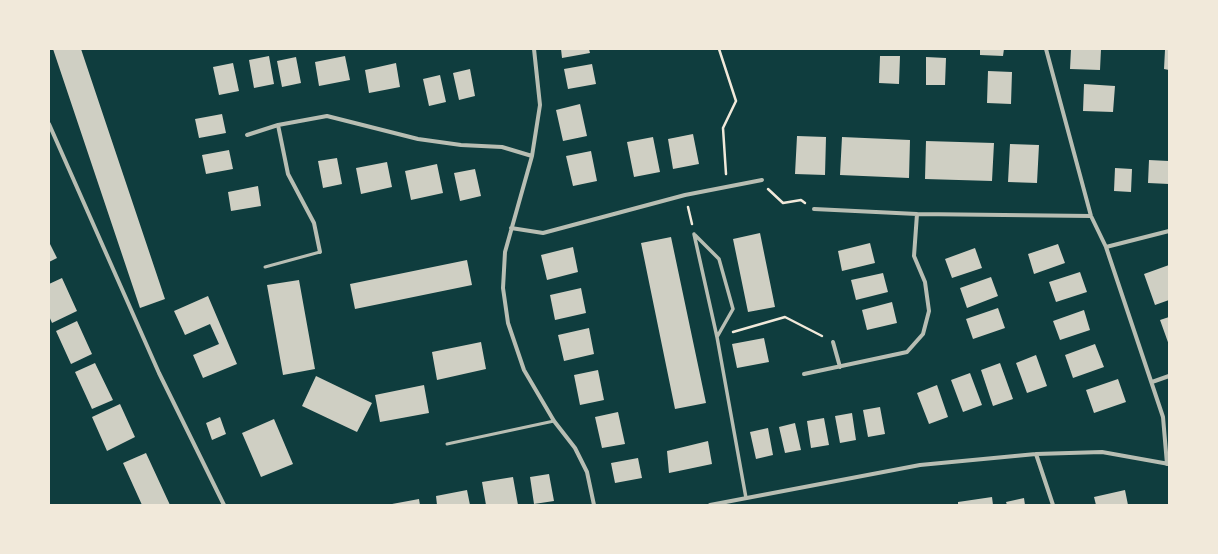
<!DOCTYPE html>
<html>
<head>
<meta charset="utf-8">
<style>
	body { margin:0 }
	#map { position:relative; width:1218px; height:554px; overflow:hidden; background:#0f3d3e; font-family:Roboto,sans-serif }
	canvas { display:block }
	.frame { position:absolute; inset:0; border:50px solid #f1e9da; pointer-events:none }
</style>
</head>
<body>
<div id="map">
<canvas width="1218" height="554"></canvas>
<div class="frame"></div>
</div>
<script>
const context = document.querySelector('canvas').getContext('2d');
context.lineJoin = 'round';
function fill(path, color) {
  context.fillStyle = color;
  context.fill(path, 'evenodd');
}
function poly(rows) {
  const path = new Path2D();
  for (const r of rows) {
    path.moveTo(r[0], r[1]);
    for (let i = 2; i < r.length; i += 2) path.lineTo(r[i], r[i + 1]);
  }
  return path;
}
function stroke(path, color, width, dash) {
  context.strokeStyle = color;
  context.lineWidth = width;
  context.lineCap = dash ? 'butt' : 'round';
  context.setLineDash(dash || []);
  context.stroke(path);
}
fill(poly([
	[53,49,81,49,165,299,140,308],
	[561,49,589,49,590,53,562,58],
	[980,49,1004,49,1003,56,980,55],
	[1071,49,1101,49,1100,70,1070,69],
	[1165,50,1169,50,1169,70,1164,69],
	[269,56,274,84,254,88,249,60],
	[345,56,350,80,319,86,315,62],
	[880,56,900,56,899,84,879,83],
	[296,57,301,83,282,87,277,61],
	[926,57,946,58,945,85,926,85],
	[233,63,239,91,219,95,213,67],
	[396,63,400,87,369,93,365,70],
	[592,64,596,84,568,89,564,69],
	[470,69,475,96,459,100,453,73],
	[988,71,1012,72,1011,104,987,103],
	[440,75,446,102,429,106,423,79],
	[1084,84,1115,86,1113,112,1083,111],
	[580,104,587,136,563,141,556,110],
	[222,114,226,133,199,138,195,119],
	[693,134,699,164,673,169,668,139],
	[797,136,826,137,825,175,795,174],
	[653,137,660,172,634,177,627,142],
	[842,137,910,140,909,178,840,175],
	[926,141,994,143,992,181,925,179],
	[1010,144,1039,145,1037,183,1008,182],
	[229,150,233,169,206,174,202,155],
	[591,151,597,181,573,186,566,156],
	[337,158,342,184,323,188,318,161],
	[1149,160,1169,161,1169,184,1148,183],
	[387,162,392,187,361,194,356,168],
	[437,164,443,193,411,200,405,171],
	[1115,168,1132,169,1131,192,1114,191],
	[475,169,481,196,460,201,454,173],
	[258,186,261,206,231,211,228,192],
	[760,233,775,307,748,312,733,239],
	[671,237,706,403,675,409,641,243],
	[49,242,57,258,49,262],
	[870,243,875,263,842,271,838,251],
	[1058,244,1065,263,1034,274,1028,254],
	[573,247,578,272,547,280,541,255],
	[975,248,982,268,952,278,945,259],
	[467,260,472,285,355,309,350,284],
	[1169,265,1169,300,1155,305,1144,274],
	[1080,272,1087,292,1056,302,1049,282],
	[883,273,888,292,856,300,851,280],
	[991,277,998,296,967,308,960,288],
	[62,278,77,311,52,323,49,316,49,284],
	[299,280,315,369,283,375,267,285],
	[581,288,586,313,555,320,550,295],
	[208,296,237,364,203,378,193,355,219,344,210,324,185,335,174,311],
	[892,302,897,323,867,330,862,310],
	[998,308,1005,328,973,339,966,319],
	[1084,310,1090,330,1060,340,1053,321],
	[1169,317,1169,345,1160,320],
	[77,321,92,354,71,364,56,331],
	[589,328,594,354,564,361,558,335],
	[764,338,769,362,737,368,732,344],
	[481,342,486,369,437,380,432,352],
	[1095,344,1104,367,1073,378,1065,355],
	[1036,355,1047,386,1027,393,1016,363],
	[95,363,113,400,92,409,75,372],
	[1000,363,1013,399,993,406,981,370],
	[598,370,604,400,580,405,574,375],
	[970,373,982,405,963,412,951,380],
	[316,376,372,403,357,432,302,406],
	[1118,379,1126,402,1094,413,1086,390],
	[424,385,429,413,380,422,375,395],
	[937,385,948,417,929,424,917,393],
	[120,404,135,437,107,451,92,417],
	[880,407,885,434,868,437,863,410],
	[618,412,625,444,602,448,595,417],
	[852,413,856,440,840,443,835,416],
	[220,417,226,434,212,440,206,423],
	[824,418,829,445,811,448,807,421],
	[274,419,293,464,261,477,242,433],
	[795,423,801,450,785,453,779,427],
	[768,428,773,455,756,459,750,432],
	[708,441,712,464,669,473,667,451],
	[146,453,170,505,142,505,123,463],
	[638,458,642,478,615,483,611,463],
	[549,474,554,501,534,504,530,477],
	[513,477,518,505,486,505,482,482],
	[467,490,470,505,437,505,436,496],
	[1125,490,1128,505,1096,505,1094,497],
	[992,497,993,505,958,505,958,502],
	[1024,498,1025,505,1007,505,1006,502],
	[419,499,420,505,393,505,392,504]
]), '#cfcfc3');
stroke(poly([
	[719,49,736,101,723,128,726,174],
	[768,189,783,203,801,200,805,203],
	[688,207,692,224],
	[733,332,785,317,822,336]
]), '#f1e9da', 2.5);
stroke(poly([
	[265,267,320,252],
	[447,444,554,421]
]), '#b8beb3', 3);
stroke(poly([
	[694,234,717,337,746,498],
	[695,235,719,259,733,309,717,337]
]), '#b8beb3', 3.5);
stroke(poly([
	[534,49,540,105,532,156,505,252,503,288,508,323,524,370,554,421,575,448,587,472,594,505],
	[1046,49,1091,216,1106,247,1163,417,1167,464],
	[49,124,159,373,224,505],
	[278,125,288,174,314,223,320,252],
	[247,135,278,125,327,116,418,139,461,145,502,147,532,156],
	[814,209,917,214,1091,216],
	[511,228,543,233,685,195,762,180],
	[1106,247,1169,231],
	[833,342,840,367],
	[804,374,907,352,923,334,929,311,925,282,914,256,917,214],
	[1152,382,1169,376],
	[1036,454,1053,505],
	[710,505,920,465,1036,454,1102,452,1169,464]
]), '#b8beb3', 4);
</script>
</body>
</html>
